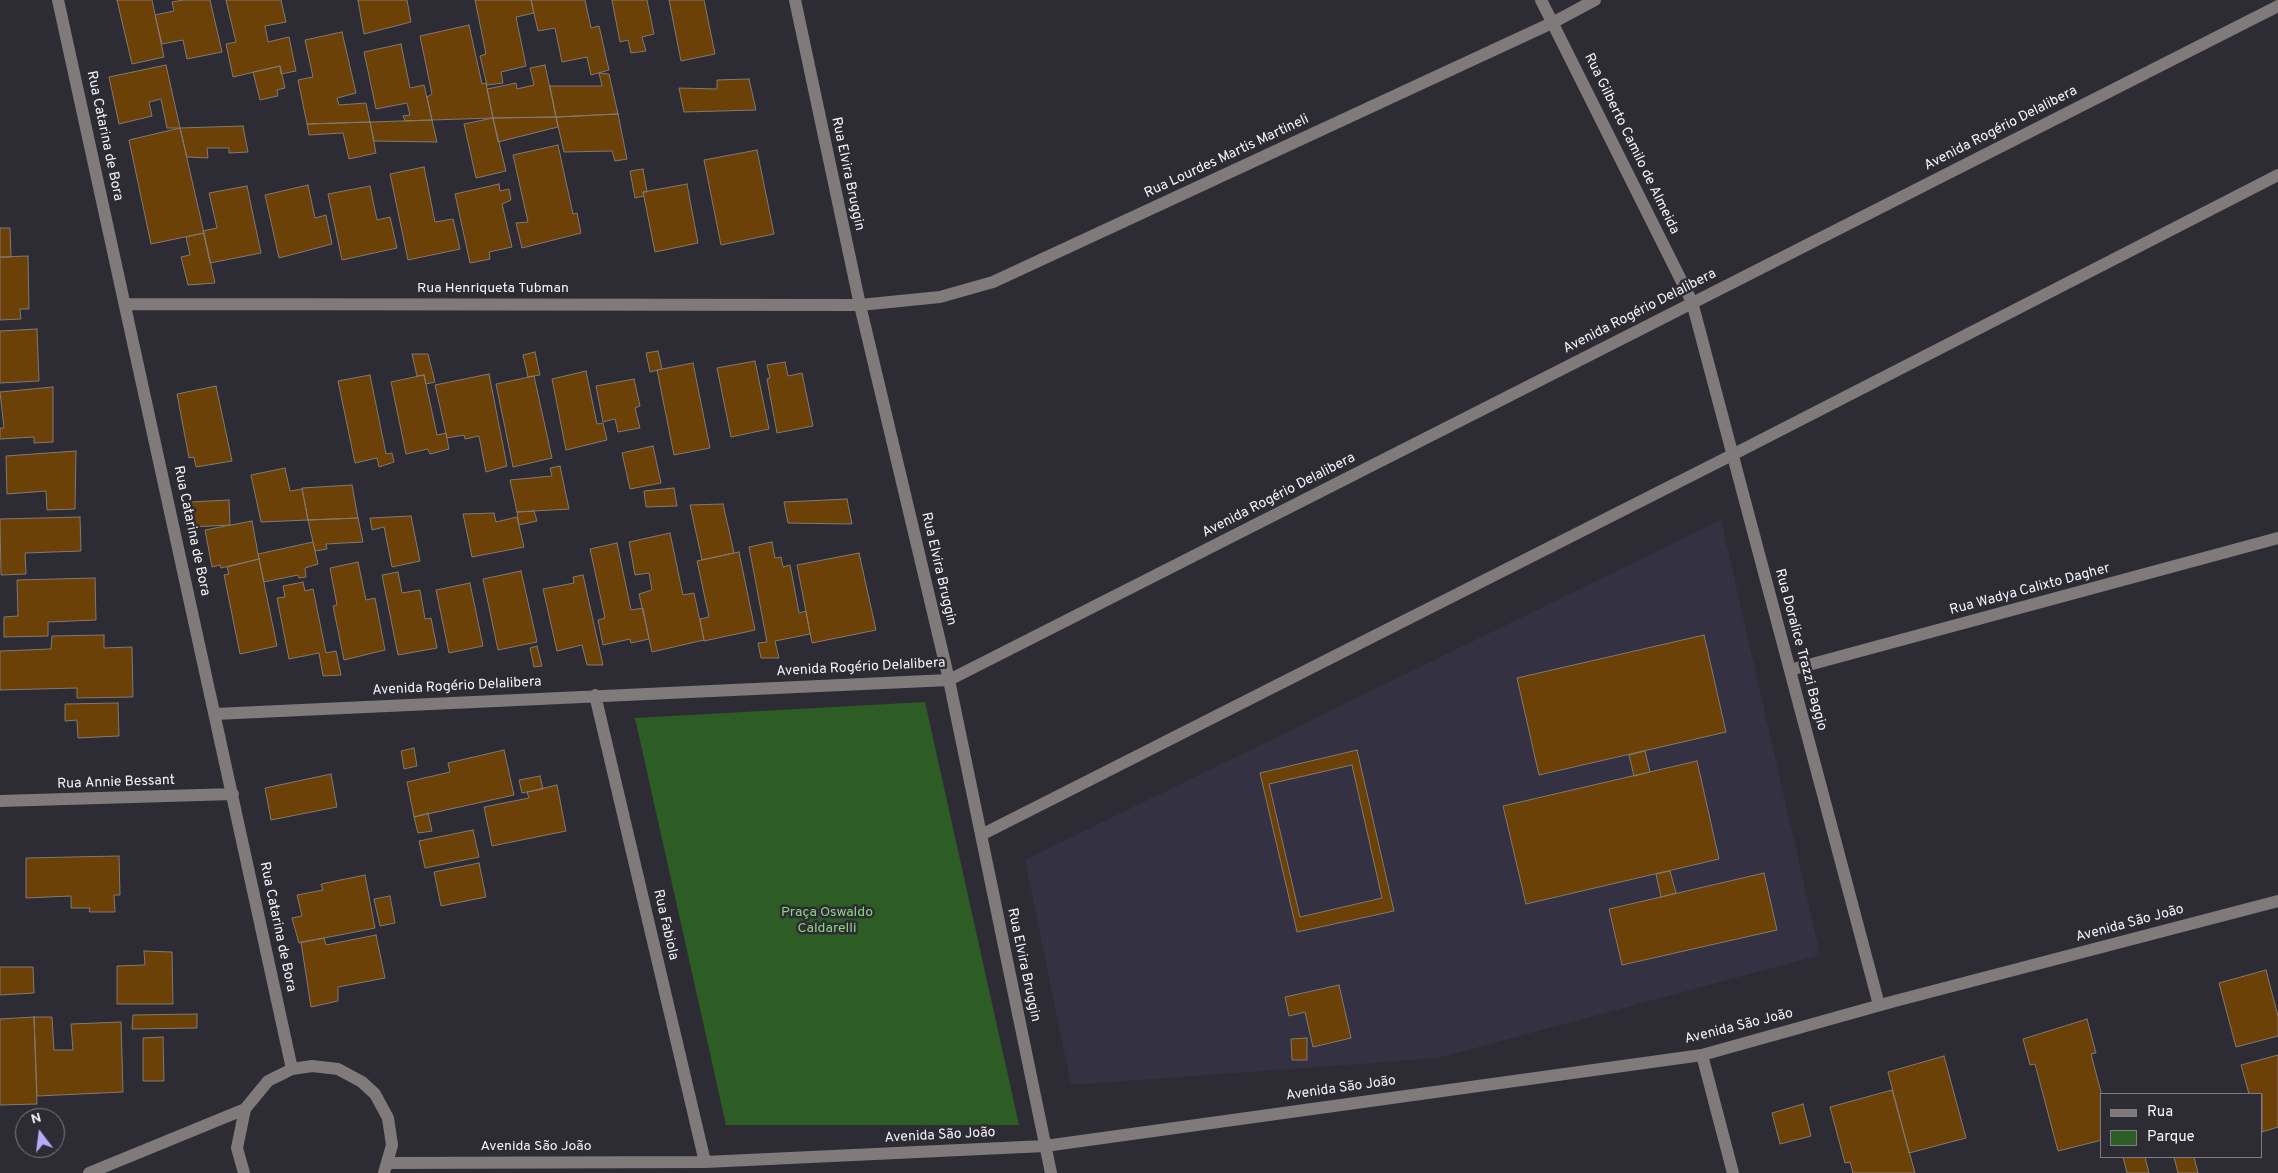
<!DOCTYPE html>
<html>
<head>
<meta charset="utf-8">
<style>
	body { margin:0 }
	#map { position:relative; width:2278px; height:1173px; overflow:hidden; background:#2d2c35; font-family:Overpass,sans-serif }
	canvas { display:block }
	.legend { position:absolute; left:2100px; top:1093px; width:162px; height:65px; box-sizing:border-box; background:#2d2c35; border:1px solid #7d7c84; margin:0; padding:6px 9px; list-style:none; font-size:15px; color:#f4f4fa }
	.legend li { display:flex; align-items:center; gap:10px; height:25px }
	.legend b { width:25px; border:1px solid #7d7c84 }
	.north { position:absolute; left:15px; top:1108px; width:50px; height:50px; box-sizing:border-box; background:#2d2c35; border:1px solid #7d7c84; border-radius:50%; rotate:345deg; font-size:14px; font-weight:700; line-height:20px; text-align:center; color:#f4f4fa }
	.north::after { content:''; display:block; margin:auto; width:18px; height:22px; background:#b9abf7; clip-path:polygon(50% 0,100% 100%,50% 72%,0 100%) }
</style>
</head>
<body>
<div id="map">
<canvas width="2278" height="1173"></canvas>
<ul class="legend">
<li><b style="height:6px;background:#817a7a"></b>Rua</li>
<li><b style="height:14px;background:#2d5d24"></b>Parque</li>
</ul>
<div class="north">N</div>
</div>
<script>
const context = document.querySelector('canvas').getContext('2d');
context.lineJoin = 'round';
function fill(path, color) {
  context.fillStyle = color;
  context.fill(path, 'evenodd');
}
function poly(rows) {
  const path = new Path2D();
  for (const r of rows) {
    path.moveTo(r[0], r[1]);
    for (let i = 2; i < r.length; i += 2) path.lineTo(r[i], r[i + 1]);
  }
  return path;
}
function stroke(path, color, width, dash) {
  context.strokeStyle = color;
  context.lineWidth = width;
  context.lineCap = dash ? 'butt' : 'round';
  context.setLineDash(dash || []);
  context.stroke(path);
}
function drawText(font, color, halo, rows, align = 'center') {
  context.font = font + ' Overpass,sans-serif';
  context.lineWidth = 5;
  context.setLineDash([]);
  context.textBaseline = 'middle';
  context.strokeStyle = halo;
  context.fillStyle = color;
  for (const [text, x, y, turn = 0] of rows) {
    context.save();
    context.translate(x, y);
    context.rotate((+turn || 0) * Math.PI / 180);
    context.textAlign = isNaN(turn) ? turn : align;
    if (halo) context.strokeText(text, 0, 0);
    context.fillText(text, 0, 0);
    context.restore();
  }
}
fill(poly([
	[1721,520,1820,955,1438,1058,1071,1085,1025,860]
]), '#343242');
fill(poly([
	[925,702,1019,1125,726,1125,635,718]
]), '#2d5d24');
const building = poly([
	[117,0,152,0,164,57,132,64,117,0],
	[183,0,210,0,222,52,187,59,183,40,162,44,155,15,174,11,172,2,183,0],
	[226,0,281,0,286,22,265,26,268,42,289,37,296,71,281,74,280,66,233,77,226,44,236,42,226,0],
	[358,0,407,0,411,22,364,34,358,0],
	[475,0,531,0,534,13,516,17,526,66,501,72,503,83,487,85,480,56,486,54,475,0],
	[531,0,585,0,591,28,599,26,609,70,591,75,587,57,562,62,555,28,538,31,531,0],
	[612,0,647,0,654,34,642,37,646,51,631,53,628,40,620,42,612,0],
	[669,0,704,0,715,54,681,61,669,0],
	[469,25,482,84,486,83,493,118,432,120,427,97,432,94,420,36,469,25],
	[342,32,356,93,337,98,339,105,366,103,370,122,307,124,298,80,313,77,305,40,342,32],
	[401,44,410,88,424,85,432,120,405,121,403,116,410,115,407,103,376,109,364,52,401,44],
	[166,65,180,128,167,128,161,99,149,102,152,116,119,124,109,77,166,65],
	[545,65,556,117,493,118,487,89,516,83,517,89,534,85,530,68,545,65],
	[280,66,285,88,277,90,278,96,260,100,253,72,280,66],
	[599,73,609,74,618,114,556,117,550,86,602,86,599,73],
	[749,79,756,110,684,112,679,88,717,89,717,80,749,79],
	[618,114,627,159,615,161,612,151,564,152,556,117,618,114],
	[556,117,558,127,498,142,493,118,556,117],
	[493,118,506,171,476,178,464,124,493,118],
	[432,120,437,142,374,141,370,122,432,120],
	[370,122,376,153,349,159,343,133,309,135,307,124,370,122],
	[243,126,248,152,229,153,229,148,207,148,208,158,187,157,180,128,243,126],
	[180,128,204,233,151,244,129,140,180,128],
	[558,145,573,214,577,213,581,233,522,248,516,223,528,222,513,155,558,145],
	[757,150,774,234,721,245,704,160,757,150],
	[424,167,435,222,453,219,460,249,408,260,390,174,424,167],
	[643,169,647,192,643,192,644,196,635,198,630,171,643,169],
	[499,184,500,191,509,189,511,200,502,204,512,247,489,252,490,259,470,263,455,194,499,184],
	[687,184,698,243,655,252,643,192,687,184],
	[308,185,315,218,326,215,332,244,279,258,265,195,308,185],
	[247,186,261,253,210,263,203,231,217,228,209,193,247,186],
	[370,186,377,220,390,217,397,248,342,260,328,194,370,186],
	[0,228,10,228,11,257,0,257,0,228],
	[204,233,215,283,188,285,181,257,190,255,186,237,204,233],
	[28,256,29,309,20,309,21,319,0,320,0,257,28,256],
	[37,329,39,381,0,383,0,331,37,329],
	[658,351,662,369,650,372,646,353,658,351],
	[535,352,540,375,528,377,523,355,535,352],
	[412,354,428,354,435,382,426,384,424,375,417,376,412,354],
	[755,361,769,429,731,437,717,368,755,361],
	[785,362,788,376,802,373,813,426,777,433,767,379,770,378,767,365,785,362],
	[693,363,710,448,674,455,657,370,693,363],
	[586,371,597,424,603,423,607,440,566,450,552,379,586,371],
	[489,374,507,466,486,472,479,436,465,439,464,435,447,438,435,385,489,374],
	[370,375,386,454,392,453,394,462,379,467,377,458,355,463,338,381,370,375],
	[424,375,437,435,446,433,449,449,430,454,428,449,406,454,391,382,424,375],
	[534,376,552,458,513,467,496,384,534,376],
	[634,379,640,406,635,408,640,428,618,432,615,419,603,422,596,386,634,379],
	[216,386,232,461,196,467,194,457,189,458,177,394,216,386],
	[53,387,53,442,34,443,34,437,0,439,0,428,4,428,0,392,53,387],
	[653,446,661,483,630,489,622,453,653,446],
	[76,451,75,509,47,510,46,491,7,494,6,456,76,451],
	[560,466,569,509,517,512,510,480,552,476,550,468,560,466],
	[285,468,290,491,302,489,308,520,261,522,251,475,285,468],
	[352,485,358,518,308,520,302,488,352,485],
	[674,488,677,506,646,507,644,491,674,488],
	[847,499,852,524,788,523,784,502,847,499],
	[229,500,230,525,191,527,190,502,229,500],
	[723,504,734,553,702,560,690,505,723,504],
	[534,511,537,521,519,525,517,512,534,511],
	[494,513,496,522,517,517,524,547,472,557,463,514,494,513],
	[411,516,420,561,392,567,384,527,372,530,370,518,411,516],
	[80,517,81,551,25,553,26,574,1,575,0,519,80,517],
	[358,518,363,542,326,544,327,549,315,551,308,520,358,518],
	[252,521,259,559,221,568,220,565,212,567,205,530,252,521],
	[670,533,683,595,694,593,704,640,652,652,639,594,652,590,649,573,635,575,629,542,670,533],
	[313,542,318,564,305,568,306,577,299,578,298,575,264,582,258,554,313,542],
	[772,542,775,558,781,557,783,567,790,565,799,613,806,611,810,634,775,641,779,658,761,658,758,643,767,642,749,547,772,542],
	[617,543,631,610,643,608,649,639,631,643,630,639,603,645,598,620,605,618,590,549,617,543],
	[739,552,755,630,704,641,700,619,709,617,697,561,739,552],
	[859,553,876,630,812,643,797,565,859,553],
	[259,559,277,646,240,654,224,575,229,574,227,567,259,559],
	[358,562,366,600,375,598,385,650,344,660,333,606,337,605,330,568,358,562],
	[521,571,537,642,498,650,483,579,521,571],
	[398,572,402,593,420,590,425,619,431,618,437,648,398,655,382,575,398,572],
	[583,575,603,665,587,665,582,645,557,651,543,589,574,583,573,577,583,575],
	[95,578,96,620,48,622,48,636,4,637,4,617,18,616,17,580,95,578],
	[303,582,305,591,313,589,326,653,336,651,341,675,323,676,319,653,289,659,277,598,285,597,283,586,303,582],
	[470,583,483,646,449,653,436,590,470,583],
	[104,635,104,648,132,647,133,697,77,698,77,688,0,690,0,651,51,649,52,636,104,635],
	[1704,635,1726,732,1539,775,1517,678,1704,635],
	[537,646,542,666,534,667,530,648,537,646],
	[118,703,119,736,78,738,77,720,65,721,65,704,118,703],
	[414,748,417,766,404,769,401,751,414,748],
	[504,750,514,795,414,817,407,782,450,772,448,763,504,750],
	[1357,750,1394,911,1297,932,1260,773,1357,750],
	[1645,751,1650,772,1634,776,1629,755,1645,751],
	[1697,761,1719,859,1526,904,1503,806,1697,761],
	[1352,765,1382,898,1300,917,1269,784,1352,765],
	[331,774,337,807,271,820,265,788,331,774],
	[540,776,543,789,522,793,519,780,540,776],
	[557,785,566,831,492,846,484,807,529,798,527,792,557,785],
	[428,813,432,831,418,833,414,817,428,813],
	[473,830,479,857,425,868,419,841,473,830],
	[119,856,120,895,114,895,115,912,89,912,90,908,71,908,71,896,26,898,26,858,119,856],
	[479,863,486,897,441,906,434,872,479,863],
	[1670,871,1676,893,1661,897,1656,874,1670,871],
	[1764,873,1777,930,1622,965,1609,909,1764,873],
	[365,875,375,928,299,943,292,918,302,916,297,895,323,890,321,884,365,875],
	[390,896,395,923,380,926,374,899,390,896],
	[376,935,385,978,338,987,338,1001,311,1007,301,942,324,938,326,945,376,935],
	[144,951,172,952,173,1004,117,1004,117,966,145,965,144,951],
	[0,967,33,967,34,993,0,995,0,967],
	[2266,970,2278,1016,2278,1036,2236,1047,2219,983,2266,970],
	[1339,985,1351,1038,1313,1047,1305,1012,1289,1016,1285,997,1339,985],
	[197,1014,197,1028,132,1029,133,1015,197,1014],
	[34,1017,52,1017,54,1050,73,1050,71,1024,121,1022,123,1092,37,1096,34,1017],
	[34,1017,37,1104,0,1105,0,1019,34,1017],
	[2087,1019,2096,1053,2091,1054,2102,1096,2102,1140,2058,1151,2035,1064,2030,1065,2023,1039,2087,1019],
	[163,1037,164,1081,143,1081,143,1038,163,1037],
	[1307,1038,1307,1060,1292,1060,1291,1039,1307,1038],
	[2278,1055,2278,1127,2262,1132,2262,1094,2249,1094,2241,1065,2278,1055],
	[1944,1056,1966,1138,1909,1153,1888,1072,1944,1056],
	[1892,1090,1915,1173,1853,1173,1850,1162,1845,1163,1830,1107,1892,1090],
	[1803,1104,1811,1136,1780,1144,1772,1113,1803,1104],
	[2123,1157,2145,1157,2149,1173,2127,1173,2123,1157],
	[2174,1157,2194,1157,2198,1173,2178,1173,2174,1157]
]);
fill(building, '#6b4108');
stroke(building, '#827970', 1);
stroke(poly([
	[58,0,292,1069],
	[795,0,860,305,949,680,1051,1173],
	[1541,0,1692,302,1879,1005],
	[125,304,860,305,940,297,993,282,1554,22,1595,0],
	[1790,670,2278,538],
	[595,695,705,1162],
	[215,714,949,680,2278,6],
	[0,801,233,794],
	[981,835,1732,455,2278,175],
	[1702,1055,1733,1173],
	[387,1163,705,1162,1045,1146,1702,1055,1895,1001,2278,901],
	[89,1173,245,1109],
	[244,1173,237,1148,245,1109,268,1081,292,1069,312,1066,338,1069,362,1082,375,1094,388,1118,392,1145,384,1173]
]), '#817a7a', 12);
drawText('14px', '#f4f4fa', '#2d2c35', [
	["Avenida Rogério Delalibera",2001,129,-27],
	["Rua Catarina de Bora",104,136,78],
	["Rua Gilberto Camilo de Almeida",1631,144,64],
	["Rua Lourdes Martis Martineli",1227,157,-25],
	["Rua Elvira Bruggin",847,174,78],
	["Rua Henriqueta Tubman",493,289],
	["Avenida Rogério Delalibera",1640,312,-27],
	["Avenida Rogério Delalibera",1279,496,-27],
	["Rua Catarina de Bora",191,531,78],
	["Rua Elvira Bruggin",938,569,77],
	["Rua Wadya Calixto Dagher",2030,590,-15],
	["Rua Doralice Trazzi Baggio",1800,650,75],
	["Avenida Rogério Delalibera",861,668,-3],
	["Avenida Rogério Delalibera",457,687,-3],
	["Rua Annie Bessant",116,783,-2],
	["Avenida São João",2130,924,-15],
	["Rua Fabiola",665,925,77],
	["Rua Catarina de Bora",277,927,78],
	["Rua Elvira Bruggin",1023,965,78],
	["Avenida São João",1739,1027,-14],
	["Avenida São João",1341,1089,-8],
	["Avenida São João",940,1136,-3],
	["Avenida São João",536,1147]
]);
drawText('14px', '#8bd57e', '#2d2c35', [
	["Praça Oswaldo",827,913],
	["Caldarelli",827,929]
]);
</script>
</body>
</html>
